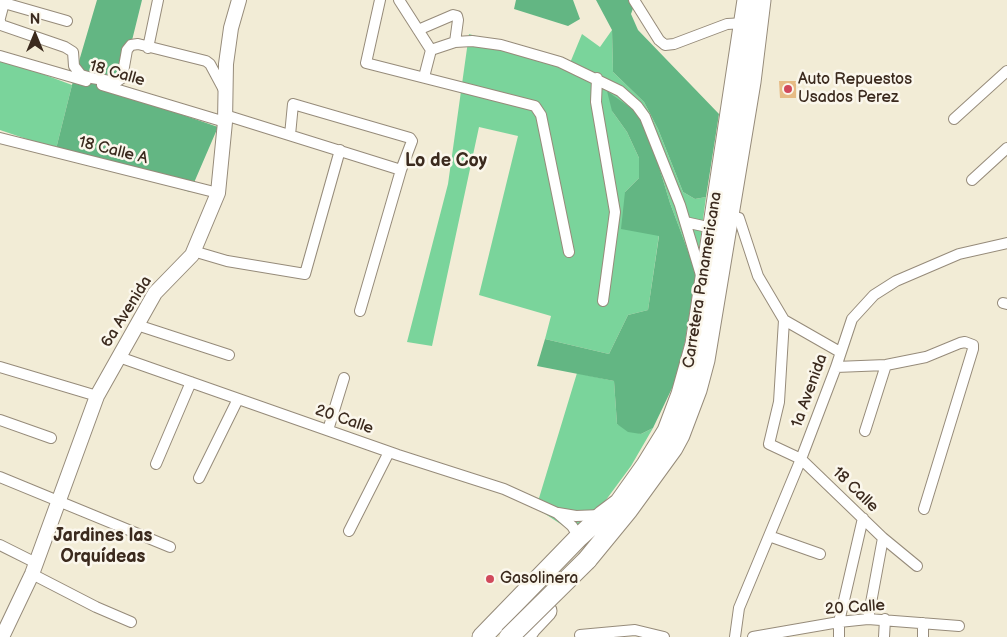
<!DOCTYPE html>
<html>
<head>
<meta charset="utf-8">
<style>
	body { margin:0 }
	#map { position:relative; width:1007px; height:637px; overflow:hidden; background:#f2ecd6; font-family:"Balsamiq Sans",sans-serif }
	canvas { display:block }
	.north { position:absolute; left:10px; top:10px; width:50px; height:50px; -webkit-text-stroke:4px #fbf7ec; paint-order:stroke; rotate:0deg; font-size:14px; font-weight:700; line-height:20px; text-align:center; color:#3b2a1e }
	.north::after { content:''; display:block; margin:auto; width:18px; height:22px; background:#3b2a1e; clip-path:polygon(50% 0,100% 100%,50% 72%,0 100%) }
</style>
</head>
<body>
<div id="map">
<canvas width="1007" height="637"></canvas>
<div class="north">N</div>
</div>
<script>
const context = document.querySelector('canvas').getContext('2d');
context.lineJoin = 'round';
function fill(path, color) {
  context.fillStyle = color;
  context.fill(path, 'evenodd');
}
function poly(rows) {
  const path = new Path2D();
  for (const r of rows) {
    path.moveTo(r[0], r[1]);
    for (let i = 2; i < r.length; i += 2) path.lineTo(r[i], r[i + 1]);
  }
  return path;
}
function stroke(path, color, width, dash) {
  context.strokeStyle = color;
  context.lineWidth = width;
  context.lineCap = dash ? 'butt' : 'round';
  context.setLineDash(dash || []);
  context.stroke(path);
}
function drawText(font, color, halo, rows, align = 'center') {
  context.font = font + ' "Balsamiq Sans",sans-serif';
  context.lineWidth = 5;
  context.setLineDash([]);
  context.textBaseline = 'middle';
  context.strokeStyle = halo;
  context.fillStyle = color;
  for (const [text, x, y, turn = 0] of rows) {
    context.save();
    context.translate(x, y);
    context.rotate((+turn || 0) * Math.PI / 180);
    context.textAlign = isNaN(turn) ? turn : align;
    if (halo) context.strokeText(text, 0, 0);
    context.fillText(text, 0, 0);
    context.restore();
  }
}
fill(poly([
	[612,30,613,72,644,102,658,129,683,192,695,199,706,197,696,272,670,203,650,137,612,111,627,132,639,158,639,178,625,192,659,235,648,310,628,315,609,354,545,339,551,316,479,295,518,136,479,127,432,346,407,342,448,184,469,34,570,63,582,34,600,47],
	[0,58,72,85,56,149,0,130],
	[577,373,614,381,617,424,641,434,653,428,631,466,603,504,576,534,536,508]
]), '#7ad49b');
fill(poly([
	[97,0,142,0,119,93,218,127,190,192,56,149,72,85],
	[516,0,573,0,580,19,568,26,514,9],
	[596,0,636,0,631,14,638,30,719,114,706,197,695,199,683,192,658,129,644,102,613,72,612,30],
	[607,91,635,111,650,137,670,203,696,272,685,342,675,382,653,428,641,434,628,432,617,424,614,381,537,366,545,339,609,354,628,315,648,310,659,236,621,229,625,192,639,178,639,158,627,132,612,111]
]), '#63b683');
fill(poly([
	[779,81,796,81,796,98,780,98]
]), '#e6bb85');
const street = poly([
	[380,0,366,63,535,106,541,115,569,252],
	[399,0,431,50,424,77],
	[634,0,659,40,665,45,674,44,727,24,745,23],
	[0,18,4,3,67,21],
	[0,21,1,25,65,47,73,52,74,66,81,75,92,78,116,82,122,78,127,50,131,45,138,44,206,61,210,64,225,92],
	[418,30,453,15,457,16,458,20,455,42],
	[148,48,158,0],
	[431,50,455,42,472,41,501,45,560,62,620,91,637,106,645,117,680,205,701,275],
	[0,56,86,81],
	[597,78,596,102,615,212,603,301],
	[102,85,225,122],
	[225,115,401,170],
	[954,119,1007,71],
	[290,135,293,104,410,138,412,141,401,170,360,311],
	[0,138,218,193],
	[972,180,1007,148],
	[728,216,739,218,758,276,784,320,840,352],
	[685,222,712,228],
	[193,251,227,261,305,274,340,150],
	[1003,303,1007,304],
	[784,320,779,402,769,444,801,459,883,538,917,566],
	[137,325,229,355],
	[119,357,398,455,504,489,557,513,572,526,579,537],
	[0,367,97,396],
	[836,367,886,365,926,357,960,343,965,342,973,345,973,349,924,509],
	[0,420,51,438],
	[328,430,344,378],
	[865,431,886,365],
	[156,464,191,382],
	[0,477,170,547],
	[199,478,238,399],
	[558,513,576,516,601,515],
	[349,531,389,452],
	[769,536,820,554],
	[0,545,36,563],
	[32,574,96,607,131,622],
	[868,619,883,538],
	[580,635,635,630,664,637],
	[735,637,739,608,801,459,836,367,852,319,874,295,896,281,959,254,1007,243],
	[753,637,839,622,868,619,959,626],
	[839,637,839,622,863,518],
	[884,637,885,619],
	[923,637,923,623]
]);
const secondary = poly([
	[2,637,32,574,97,396,155,293,192,255,218,193,225,122,226,64,231,28,239,0]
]);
const highway = poly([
	[587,560,628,510,673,448,680,435,697,390,705,360,751,82,761,0],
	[482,637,579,537,603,515,619,503,646,465,667,431,681,394,695,344,747,0],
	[525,637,531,628,547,611]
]);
stroke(street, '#968b7a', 12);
stroke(secondary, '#968b7a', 16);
stroke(highway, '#968b7a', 21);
stroke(street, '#fff', 10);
stroke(secondary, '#fff', 14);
stroke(highway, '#fff', 19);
const highwayBridge = poly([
	[509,637,587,560]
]);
stroke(highwayBridge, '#968b7a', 21, []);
stroke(highwayBridge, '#fff', 19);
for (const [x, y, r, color] of [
	[788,89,5,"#d1495b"],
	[490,579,5,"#d1495b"]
]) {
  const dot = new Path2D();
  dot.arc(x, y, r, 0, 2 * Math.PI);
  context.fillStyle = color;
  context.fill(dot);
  stroke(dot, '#fbf7ec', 2);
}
drawText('16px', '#3b2a1e', '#fbf7ec', [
	["18 Calle",117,74,16],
	["18 Calle A",113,151,14],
	["Carretera Panamericana",703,280,-81],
	["6a Avenida",127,312,-58],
	["1a Avenida",810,391,-70],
	["20 Calle",344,420,19],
	["18 Calle",855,490,44],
	["20 Calle",855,608,-4]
]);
drawText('16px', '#3b2a1e', '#fbf7ec', [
	["Auto Repuestos",798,80],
	["Usados Perez",798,98],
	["Gasolinera",500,579]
], 'left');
drawText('bold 18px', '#3b2a1e', '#fbf7ec', [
	["Lo de Coy",446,161],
	["Jardines las",103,536],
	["Orquídeas",103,557]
]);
</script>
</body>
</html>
